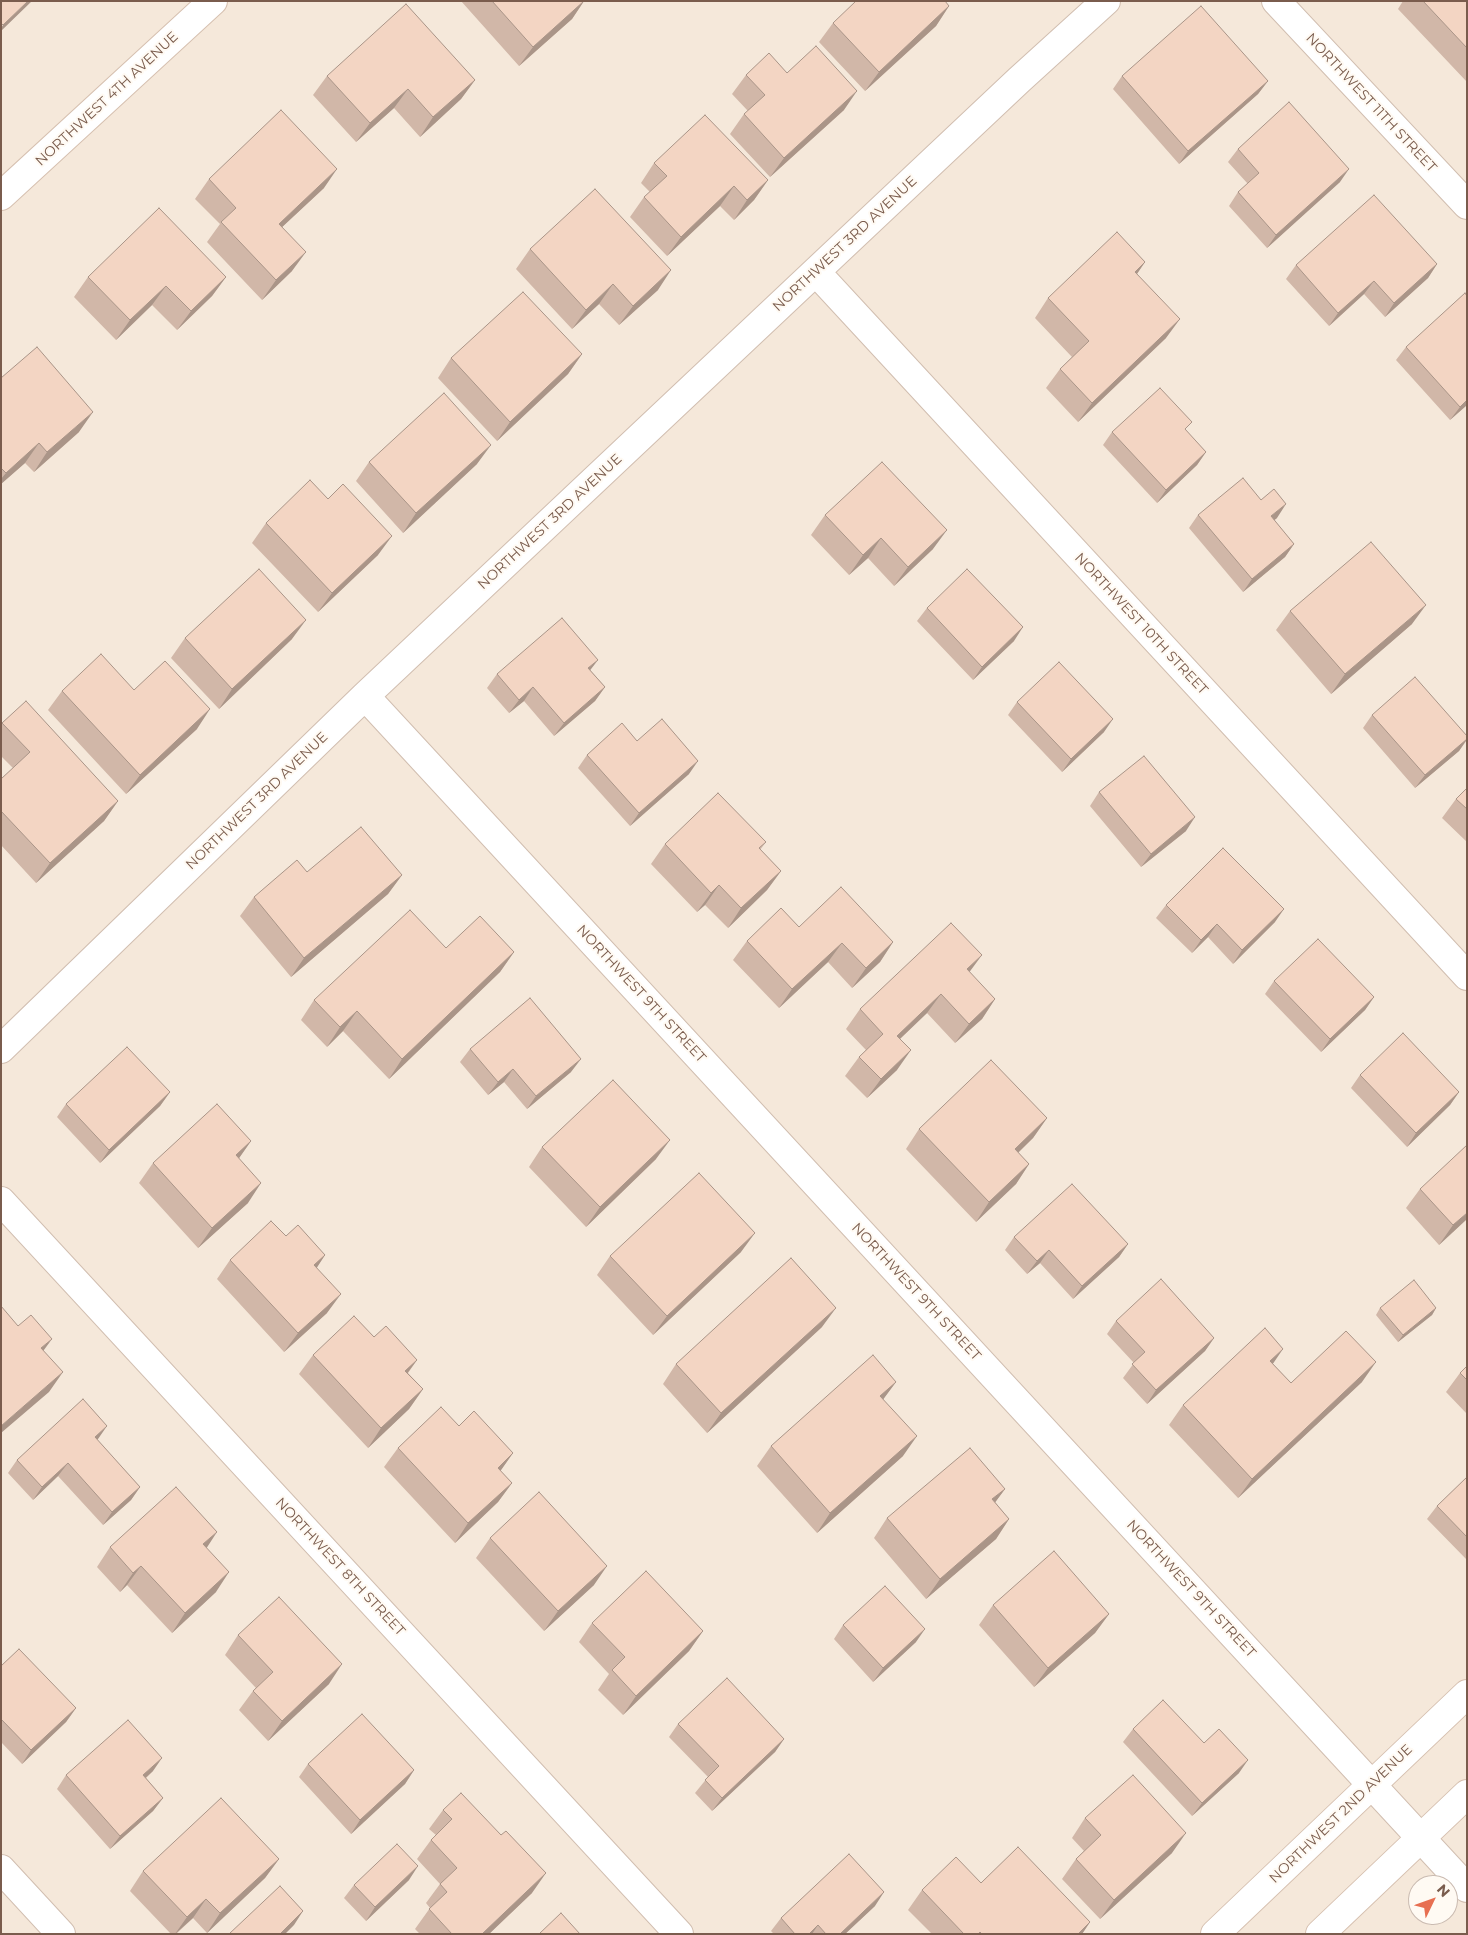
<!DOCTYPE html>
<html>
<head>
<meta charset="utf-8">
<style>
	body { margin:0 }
	#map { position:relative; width:1468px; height:1935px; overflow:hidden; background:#fdf6ec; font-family:Montserrat,sans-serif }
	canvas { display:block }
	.frame { position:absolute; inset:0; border:2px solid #7a5c4d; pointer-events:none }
	.north { position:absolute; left:1408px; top:1875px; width:50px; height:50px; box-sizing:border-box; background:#fffaf3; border:1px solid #cabbb1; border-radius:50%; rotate:48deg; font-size:14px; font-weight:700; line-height:20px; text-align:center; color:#7a5c4d }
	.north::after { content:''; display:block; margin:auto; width:18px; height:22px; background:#e76f51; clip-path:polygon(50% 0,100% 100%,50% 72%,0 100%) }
</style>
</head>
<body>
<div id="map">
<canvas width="1468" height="1935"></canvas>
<div class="frame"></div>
<div class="north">N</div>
</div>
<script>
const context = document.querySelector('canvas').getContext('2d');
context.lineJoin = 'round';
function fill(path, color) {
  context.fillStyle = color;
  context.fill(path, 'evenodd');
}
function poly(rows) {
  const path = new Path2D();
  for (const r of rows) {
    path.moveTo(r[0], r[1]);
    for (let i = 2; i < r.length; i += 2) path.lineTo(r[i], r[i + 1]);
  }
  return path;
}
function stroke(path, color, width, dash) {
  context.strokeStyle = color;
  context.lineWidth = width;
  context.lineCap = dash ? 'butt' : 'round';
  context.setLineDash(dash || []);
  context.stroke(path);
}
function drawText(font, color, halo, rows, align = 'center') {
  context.font = font + ' Montserrat,sans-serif';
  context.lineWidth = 4;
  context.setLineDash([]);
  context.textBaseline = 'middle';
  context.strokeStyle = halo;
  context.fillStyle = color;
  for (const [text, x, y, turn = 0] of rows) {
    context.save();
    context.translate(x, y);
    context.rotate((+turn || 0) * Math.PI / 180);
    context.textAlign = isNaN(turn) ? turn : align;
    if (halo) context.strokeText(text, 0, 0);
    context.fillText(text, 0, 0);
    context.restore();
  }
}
fill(poly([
	[1,1,1467,1,1467,1934,1,1934],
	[1418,1885,1448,1885,1448,1915,1418,1915]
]), '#f5e8da');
const street = poly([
	[1276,1,1467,205],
	[816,272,1467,976],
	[365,696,1467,1888],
	[1,1049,365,696,1019,80,1106,1],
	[1,1201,679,1934],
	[1,1869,61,1934]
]);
const secondary = poly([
	[1,196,213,1],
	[1215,1934,1467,1694],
	[1320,1934,1467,1794]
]);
stroke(street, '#d1beb0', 30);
stroke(secondary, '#d6c0b0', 30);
stroke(street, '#fff', 28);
stroke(secondary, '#fff', 28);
fill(poly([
	[461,1,584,1,572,19,519,66],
	[1403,1,1467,1,1467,82,1398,9],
	[949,6,936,26,865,91,819,42,833,23],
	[787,73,844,110,770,177,730,134,744,114,748,111,732,94,746,75],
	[327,76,475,80,461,99,420,137,394,108,356,142,313,95],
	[1122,76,1268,81,1258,94,1179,164,1113,89],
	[1238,149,1340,182,1267,248,1229,206,1238,192,1248,184,1228,162],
	[654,163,768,180,754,200,734,220,720,206,667,256,630,217,644,197,650,192,641,183],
	[209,179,324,188,282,227,292,271,262,300,207,242,220,224,195,199],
	[530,249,658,290,619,325,599,304,572,329,516,269],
	[1145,262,1137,274,1166,338,1078,422,1046,388,1060,369,1072,357,1035,318,1048,298],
	[1437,264,1428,278,1385,317,1364,294,1329,326,1286,279,1296,265],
	[88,277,226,277,212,296,177,330,152,305,116,340,74,297],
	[1406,347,1467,405,1450,420,1396,360],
	[582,354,568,374,497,441,438,378,451,358],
	[1,378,79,432,34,472,25,463,1,484],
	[1186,431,1206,452,1197,465,1157,503,1103,445,1112,432],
	[369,462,477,464,403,533,356,481],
	[825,515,933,549,894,586,868,558,849,575,811,535],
	[1198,515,1277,518,1274,520,1294,544,1285,557,1243,592,1189,528],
	[266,523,378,555,318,612,252,543],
	[927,608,1014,641,973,680,917,621],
	[1290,611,1412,624,1331,694,1276,630],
	[185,638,292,639,219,709,171,658],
	[590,670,605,687,595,701,554,736,524,701,509,713,487,688,497,674],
	[134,690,197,729,126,794,48,710,62,691],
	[1017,702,1104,732,1062,772,1008,715],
	[1372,715,1467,736,1467,740,1459,751,1415,788,1363,728],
	[2,723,118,801,104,821,36,883,1,845,1,779,13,768,1,756,1,724],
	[637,741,689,774,630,826,578,768,587,755],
	[1467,788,1467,842,1442,818,1456,799],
	[1099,792,1186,831,1141,867,1090,806],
	[766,842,760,850,781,871,767,890,728,928,705,905,697,912,651,864,665,844],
	[307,872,402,875,388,894,291,977,240,916,254,897],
	[1166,905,1275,922,1233,964,1208,937,1192,953,1156,918],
	[799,927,893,942,880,962,852,988,828,962,779,1008,733,960,747,941],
	[446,948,514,952,500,972,389,1079,343,1031,327,1047,301,1020,314,1000],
	[970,973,995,999,982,1019,955,1043,927,1013,900,1039,897,1070,867,1098,845,1076,859,1057,866,1050,846,1029,860,1009],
	[1274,981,1374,997,1365,1010,1321,1052,1265,994],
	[470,1049,571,1072,527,1109,504,1082,488,1095,460,1062],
	[1360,1075,1459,1092,1450,1105,1407,1147,1351,1088],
	[170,1092,160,1106,100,1163,57,1117,66,1104],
	[1047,1118,1033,1138,1018,1153,1029,1164,1016,1184,976,1222,906,1149,919,1129],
	[251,1141,239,1158,248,1203,198,1248,139,1183,153,1163],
	[542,1147,656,1159,586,1227,529,1167],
	[1420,1189,1467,1219,1439,1245,1406,1208],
	[286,1236,325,1255,317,1267,327,1313,284,1352,217,1279,230,1260],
	[1014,1237,1128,1244,1119,1257,1073,1299,1040,1263,1027,1274,1005,1250],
	[741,1252,653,1335,597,1275,610,1256],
	[1380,1308,1436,1308,1432,1315,1398,1342,1376,1315],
	[1116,1321,1214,1338,1205,1351,1147,1404,1123,1378,1134,1363,1107,1334],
	[822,1327,707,1433,663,1384,676,1364],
	[374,1337,417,1360,408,1373,423,1389,409,1409,368,1448,299,1374,313,1355],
	[1273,1364,1291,1383,1362,1382,1238,1498,1169,1425,1183,1405],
	[1467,1366,1467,1414,1446,1392,1460,1373],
	[896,1382,883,1399,903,1456,817,1533,757,1466,771,1446],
	[459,1426,513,1453,500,1471,512,1483,498,1502,455,1543,384,1467,398,1448],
	[97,1440,140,1487,131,1500,103,1525,58,1476,33,1500,8,1473,17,1460],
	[1467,1477,1467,1560,1427,1519,1437,1506],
	[1005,1489,995,1502,1009,1519,996,1539,926,1599,874,1538,887,1518],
	[490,1538,594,1585,544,1631,476,1558],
	[110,1547,206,1548,216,1592,172,1633,127,1585,120,1592,97,1567],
	[993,1605,1109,1614,1095,1633,1034,1687,979,1625],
	[592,1623,703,1631,689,1651,623,1715,598,1690,609,1674,579,1642],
	[843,1625,916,1642,873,1682,834,1639],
	[238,1635,329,1684,268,1741,239,1710,253,1691,256,1688,225,1655],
	[1,1666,76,1708,66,1722,22,1764,1,1742],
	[678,1724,784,1739,775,1752,712,1811,695,1793,708,1777,669,1737],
	[1133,1729,1239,1773,1192,1816,1123,1742],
	[308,1764,414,1770,405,1784,351,1834,299,1777],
	[153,1771,146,1778,163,1798,153,1811,110,1849,57,1789,66,1775],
	[443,1810,532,1893,489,1934,420,1934,415,1929,430,1908,426,1903,440,1884,417,1859,431,1840,436,1835,429,1829],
	[1085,1818,1172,1853,1100,1919,1062,1879,1076,1859,1084,1851,1072,1838],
	[279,1859,265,1878,207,1933,193,1918,176,1934,171,1934,130,1891,143,1871],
	[409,1880,366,1921,344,1898,354,1885],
	[981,1883,1090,1922,1082,1934,932,1934,908,1910,922,1890],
	[875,1906,845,1934,774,1934,771,1931,781,1918]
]), '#d1b7a8');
fill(poly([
	[28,1,32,1,1,31,1,28,3,25],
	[584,1,572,19,519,66,533,47],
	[949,6,936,26,865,91,879,72],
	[475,80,461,99,420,137,433,117],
	[1268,81,1258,94,1179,164,1188,151],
	[408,89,394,108,356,142,370,123],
	[857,91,844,110,770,177,784,158],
	[337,169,324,188,265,243,279,224],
	[1349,169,1340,182,1267,248,1276,235],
	[768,180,754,200,734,220,747,200],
	[734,186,720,206,667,256,681,237],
	[306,252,292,271,262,300,276,280],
	[1145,262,1132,281,1135,272],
	[1437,264,1428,278,1385,317,1394,303],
	[671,270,658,290,619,325,633,306],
	[226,277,212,296,177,330,191,311],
	[1374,281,1364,294,1329,326,1338,313],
	[613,284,599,304,572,329,586,310],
	[166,286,152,305,116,340,130,320],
	[1180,319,1166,338,1078,422,1092,403],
	[582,354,568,374,497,441,510,422],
	[1467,400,1467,405,1450,420,1460,407],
	[93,412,79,432,34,472,47,452],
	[39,443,25,463,1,484,1,479,6,473],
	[491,445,477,464,403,533,416,513],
	[1206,452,1197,465,1157,503,1166,490],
	[1286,504,1277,518,1262,530,1271,516],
	[947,530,933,549,894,586,908,567],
	[392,536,378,555,318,612,332,593],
	[881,538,868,558,849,575,863,555],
	[1294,544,1285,557,1243,592,1252,579],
	[1426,605,1412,624,1331,694,1345,674],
	[306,620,292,639,219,709,232,689],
	[1023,627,1014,641,973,680,982,667],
	[598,660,588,673,588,668],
	[533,687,524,701,509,713,519,700],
	[605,687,595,701,554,736,564,723],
	[210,709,197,729,126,794,140,775],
	[1113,719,1104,732,1062,772,1071,759],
	[1467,739,1459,751,1415,788,1425,775],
	[698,761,689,774,630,826,639,813],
	[118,801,104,821,36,883,50,863],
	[1195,817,1186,831,1141,867,1151,854],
	[781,871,767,890,728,928,741,908],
	[402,875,388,894,291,977,304,958],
	[719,885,705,905,697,912,711,893],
	[1284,909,1275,922,1233,964,1242,950],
	[1217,924,1208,937,1192,953,1201,940],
	[893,942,880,962,852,988,866,968],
	[842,943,828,962,779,1008,792,989],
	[514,952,500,972,389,1079,402,1059],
	[982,955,968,974,967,969],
	[941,994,927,1013,883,1055,897,1036],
	[1374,997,1365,1010,1321,1052,1330,1039],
	[995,999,982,1019,955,1043,969,1024],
	[357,1011,343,1031,327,1047,340,1027],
	[911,1050,897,1070,867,1098,881,1079],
	[581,1059,571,1072,527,1109,536,1096],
	[513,1069,504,1082,488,1095,498,1082],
	[170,1092,160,1106,100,1163,109,1150],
	[1459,1092,1450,1105,1407,1147,1416,1133],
	[1047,1118,1033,1138,1001,1169,1015,1149],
	[670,1140,656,1159,586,1227,600,1207],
	[251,1141,237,1161,236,1155],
	[1029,1164,1016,1184,976,1222,989,1202],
	[261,1183,248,1203,198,1248,212,1228],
	[1467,1213,1467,1219,1439,1245,1453,1225],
	[755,1233,741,1252,653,1335,667,1316],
	[1128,1244,1119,1257,1073,1299,1082,1286],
	[1049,1250,1040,1263,1027,1274,1037,1261],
	[325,1255,312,1275,314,1265],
	[341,1294,327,1313,284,1352,298,1333],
	[836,1308,822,1327,707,1433,721,1413],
	[1436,1308,1432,1315,1398,1342,1403,1335],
	[1214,1338,1205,1351,1147,1404,1156,1390],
	[52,1339,38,1358,41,1348],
	[1283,1349,1270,1368,1270,1361],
	[417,1360,403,1379,405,1371],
	[1376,1362,1362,1382,1238,1498,1252,1479],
	[63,1372,49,1392,1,1433,1,1426],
	[896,1382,882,1401,880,1396],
	[423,1389,409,1409,368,1448,381,1428],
	[107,1426,98,1439,86,1450,95,1437],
	[917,1436,903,1456,817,1533,830,1513],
	[513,1453,499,1473,498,1468],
	[68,1463,58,1476,33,1500,42,1487],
	[512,1483,498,1502,455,1543,468,1523],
	[140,1487,131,1500,103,1525,112,1512],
	[1005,1489,991,1508,992,1499],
	[1009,1519,996,1539,926,1599,940,1579],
	[217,1532,204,1552,203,1544],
	[141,1566,127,1585,120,1592,133,1573],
	[607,1566,594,1585,544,1631,558,1611],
	[229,1572,216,1592,172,1633,185,1613],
	[1109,1614,1095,1633,1034,1687,1048,1668],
	[925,1629,916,1642,873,1682,883,1668],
	[703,1631,689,1651,623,1715,636,1696],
	[342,1664,329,1684,268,1741,282,1721],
	[76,1708,66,1722,22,1764,31,1750],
	[784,1739,775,1752,712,1811,722,1798],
	[162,1758,153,1771,134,1788,143,1775],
	[1248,1760,1239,1773,1192,1816,1202,1803],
	[414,1770,405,1784,351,1834,360,1820],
	[163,1798,153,1811,110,1849,120,1836],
	[1186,1833,1172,1853,1100,1919,1114,1900],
	[279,1859,265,1878,207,1933,220,1913],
	[418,1866,409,1880,366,1921,375,1907],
	[546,1873,532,1893,489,1934,482,1934],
	[884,1892,875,1906,845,1934,840,1934],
	[206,1899,193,1918,175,1934,187,1917],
	[303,1911,294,1925,285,1934,280,1934],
	[1090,1922,1082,1934,1078,1934],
	[818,1925,812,1934,809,1934]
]), '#aa9588');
const building = poly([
	[1,1,28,1,3,25,1,23,1,1],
	[492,1,584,1,533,47,492,1],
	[856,1,945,1,949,6,879,72,833,23,856,1],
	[1423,1,1467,1,1467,48,1423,1],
	[406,4,475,80,433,117,408,89,370,123,327,76,406,4],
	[1201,6,1268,81,1188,151,1122,76,1201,6],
	[816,46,857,91,784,158,744,114,765,95,746,75,769,53,787,73,816,46],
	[1289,102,1349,169,1276,235,1238,192,1259,173,1238,149,1289,102],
	[281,110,337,169,279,224,306,252,276,280,221,222,236,208,209,179,281,110],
	[705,115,768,180,747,200,734,186,681,237,644,197,667,176,654,163,705,115],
	[595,189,671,270,633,306,613,284,586,310,530,249,595,189],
	[1374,195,1437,264,1394,303,1374,281,1338,313,1296,265,1374,195],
	[159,208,226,277,191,311,166,286,130,320,88,277,159,208],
	[1117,232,1145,262,1135,272,1180,319,1092,403,1060,369,1089,341,1048,298,1117,232],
	[523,292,582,354,510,422,451,358,523,292],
	[1465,293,1467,296,1467,400,1460,407,1406,347,1465,293],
	[37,347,93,412,47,452,39,443,6,473,1,468,1,378,37,347],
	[1160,388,1192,422,1185,429,1206,452,1166,490,1112,432,1160,388],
	[444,393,491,445,416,513,369,462,444,393],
	[882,462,947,530,908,567,881,538,863,555,825,515,882,462],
	[1243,478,1261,500,1274,489,1286,504,1271,516,1294,544,1252,579,1198,515,1243,478],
	[310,480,328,499,343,484,392,536,332,593,266,523,310,480],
	[1371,542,1426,605,1345,674,1290,611,1371,542],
	[259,569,306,620,232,689,185,638,259,569],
	[967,569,1023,627,982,667,927,608,967,569],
	[562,618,598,660,588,668,605,687,564,723,533,687,519,700,497,674,562,618],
	[101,654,134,690,165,661,210,709,140,775,62,691,101,654],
	[1059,662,1113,719,1071,759,1017,702,1059,662],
	[1415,677,1467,736,1467,739,1425,775,1372,715,1415,677],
	[26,701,118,801,50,863,1,811,1,779,30,752,2,723,26,701],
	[662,719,698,761,639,813,587,755,622,723,637,741,662,719],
	[1144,756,1195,817,1151,854,1099,792,1144,756],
	[1467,788,1467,809,1456,799,1467,788],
	[718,793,766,842,759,848,781,871,741,908,719,885,711,893,665,844,718,793],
	[361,827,402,875,304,958,254,897,297,860,307,872,361,827],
	[1223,848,1284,909,1242,950,1217,924,1201,940,1166,905,1223,848],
	[841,887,893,942,866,968,842,943,792,989,747,941,781,908,799,927,841,887],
	[410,910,446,948,480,916,514,952,402,1059,357,1011,340,1027,314,1000,410,910],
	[951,923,982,955,967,969,995,999,969,1024,941,994,897,1036,911,1050,881,1079,859,1057,883,1034,860,1009,951,923],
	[1318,939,1374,997,1330,1039,1274,981,1318,939],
	[530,998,581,1059,536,1096,513,1069,498,1082,470,1049,530,998],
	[1403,1033,1459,1092,1416,1133,1360,1075,1403,1033],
	[127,1047,170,1092,109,1150,66,1104,127,1047],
	[991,1060,1047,1118,1015,1149,1029,1164,989,1202,919,1129,991,1060],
	[613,1080,670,1140,600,1207,542,1147,613,1080],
	[217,1104,251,1141,236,1155,261,1183,212,1228,153,1163,217,1104],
	[1467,1145,1467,1213,1453,1225,1420,1189,1467,1145],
	[699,1173,755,1233,667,1316,610,1256,699,1173],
	[1072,1184,1128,1244,1082,1286,1049,1250,1037,1261,1014,1237,1072,1184],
	[271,1221,286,1236,298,1225,325,1255,314,1265,341,1294,298,1333,230,1260,271,1221],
	[791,1258,836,1308,721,1413,676,1364,791,1258],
	[1161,1279,1214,1338,1156,1390,1132,1364,1145,1352,1116,1321,1161,1279],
	[1414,1280,1436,1308,1403,1335,1380,1308,1414,1280],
	[1,1306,18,1326,31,1315,52,1339,41,1348,63,1372,1,1426,1,1306],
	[354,1316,374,1337,386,1326,417,1360,405,1371,423,1389,381,1428,313,1355,354,1316],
	[1265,1328,1283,1349,1270,1361,1291,1383,1346,1331,1376,1362,1252,1479,1183,1405,1265,1328],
	[873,1355,896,1382,880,1396,917,1436,830,1513,771,1446,873,1355],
	[1467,1366,1467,1380,1460,1373,1467,1366],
	[83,1399,107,1426,95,1437,140,1487,112,1512,68,1463,42,1487,17,1460,83,1399],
	[441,1407,459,1426,474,1411,513,1453,498,1468,512,1483,468,1523,398,1448,441,1407],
	[970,1448,1005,1489,992,1499,1009,1519,940,1579,887,1518,970,1448],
	[1467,1477,1467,1537,1437,1506,1467,1477],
	[176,1487,217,1532,203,1544,229,1572,185,1613,141,1566,133,1573,110,1547,176,1487],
	[539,1492,607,1566,558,1611,490,1538,539,1492],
	[1054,1551,1109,1614,1048,1668,993,1605,1054,1551],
	[646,1571,703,1631,636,1696,612,1670,625,1657,592,1623,646,1571],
	[885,1586,925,1629,883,1668,843,1625,885,1586],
	[279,1597,342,1664,282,1721,253,1691,273,1672,238,1635,279,1597],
	[19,1649,76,1708,31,1750,1,1719,1,1666,19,1649],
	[727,1678,784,1739,722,1798,705,1780,719,1766,678,1724,727,1678],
	[1163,1700,1204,1743,1219,1729,1248,1760,1202,1803,1133,1729,1163,1700],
	[362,1714,414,1770,360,1820,308,1764,362,1714],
	[128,1720,162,1758,143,1775,163,1798,120,1836,66,1775,128,1720],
	[1133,1775,1186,1833,1114,1900,1076,1859,1101,1835,1085,1818,1133,1775],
	[461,1793,501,1835,506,1831,546,1873,482,1934,452,1934,429,1909,447,1892,440,1884,457,1868,431,1840,452,1819,443,1810,461,1793],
	[221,1798,279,1859,220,1913,206,1899,187,1917,143,1871,221,1798],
	[397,1844,418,1866,375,1907,354,1885,397,1844],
	[1018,1847,1090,1922,1078,1934,982,1934,980,1932,978,1934,964,1934,922,1890,956,1857,981,1883,1018,1847],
	[849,1854,884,1892,840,1934,826,1934,818,1925,809,1934,795,1934,781,1918,849,1854],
	[280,1886,303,1911,280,1934,229,1934,280,1886],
	[561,1913,580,1934,539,1934,561,1913]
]);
fill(building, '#f3d5c3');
stroke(building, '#aa9588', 1);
drawText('14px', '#7a5c4d', '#fffaf3', [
	["NORTHWEST 4TH AVENUE",107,99,-43],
	["NORTHWEST 11TH STREET",1371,103,47],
	["NORTHWEST 3RD AVENUE",845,244,-43],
	["NORTHWEST 3RD AVENUE",550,522,-43],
	["NORTHWEST 10TH STREET",1141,624,47],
	["NORTHWEST 3RD AVENUE",257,801,-44],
	["NORTHWEST 9TH STREET",641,994,47],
	["NORTHWEST 9TH STREET",916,1292,47],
	["NORTHWEST 8TH STREET",340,1567,47],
	["NORTHWEST 9TH STREET",1191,1589,47],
	["NORTHWEST 2ND AVENUE",1341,1814,-44]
]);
</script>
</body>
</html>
